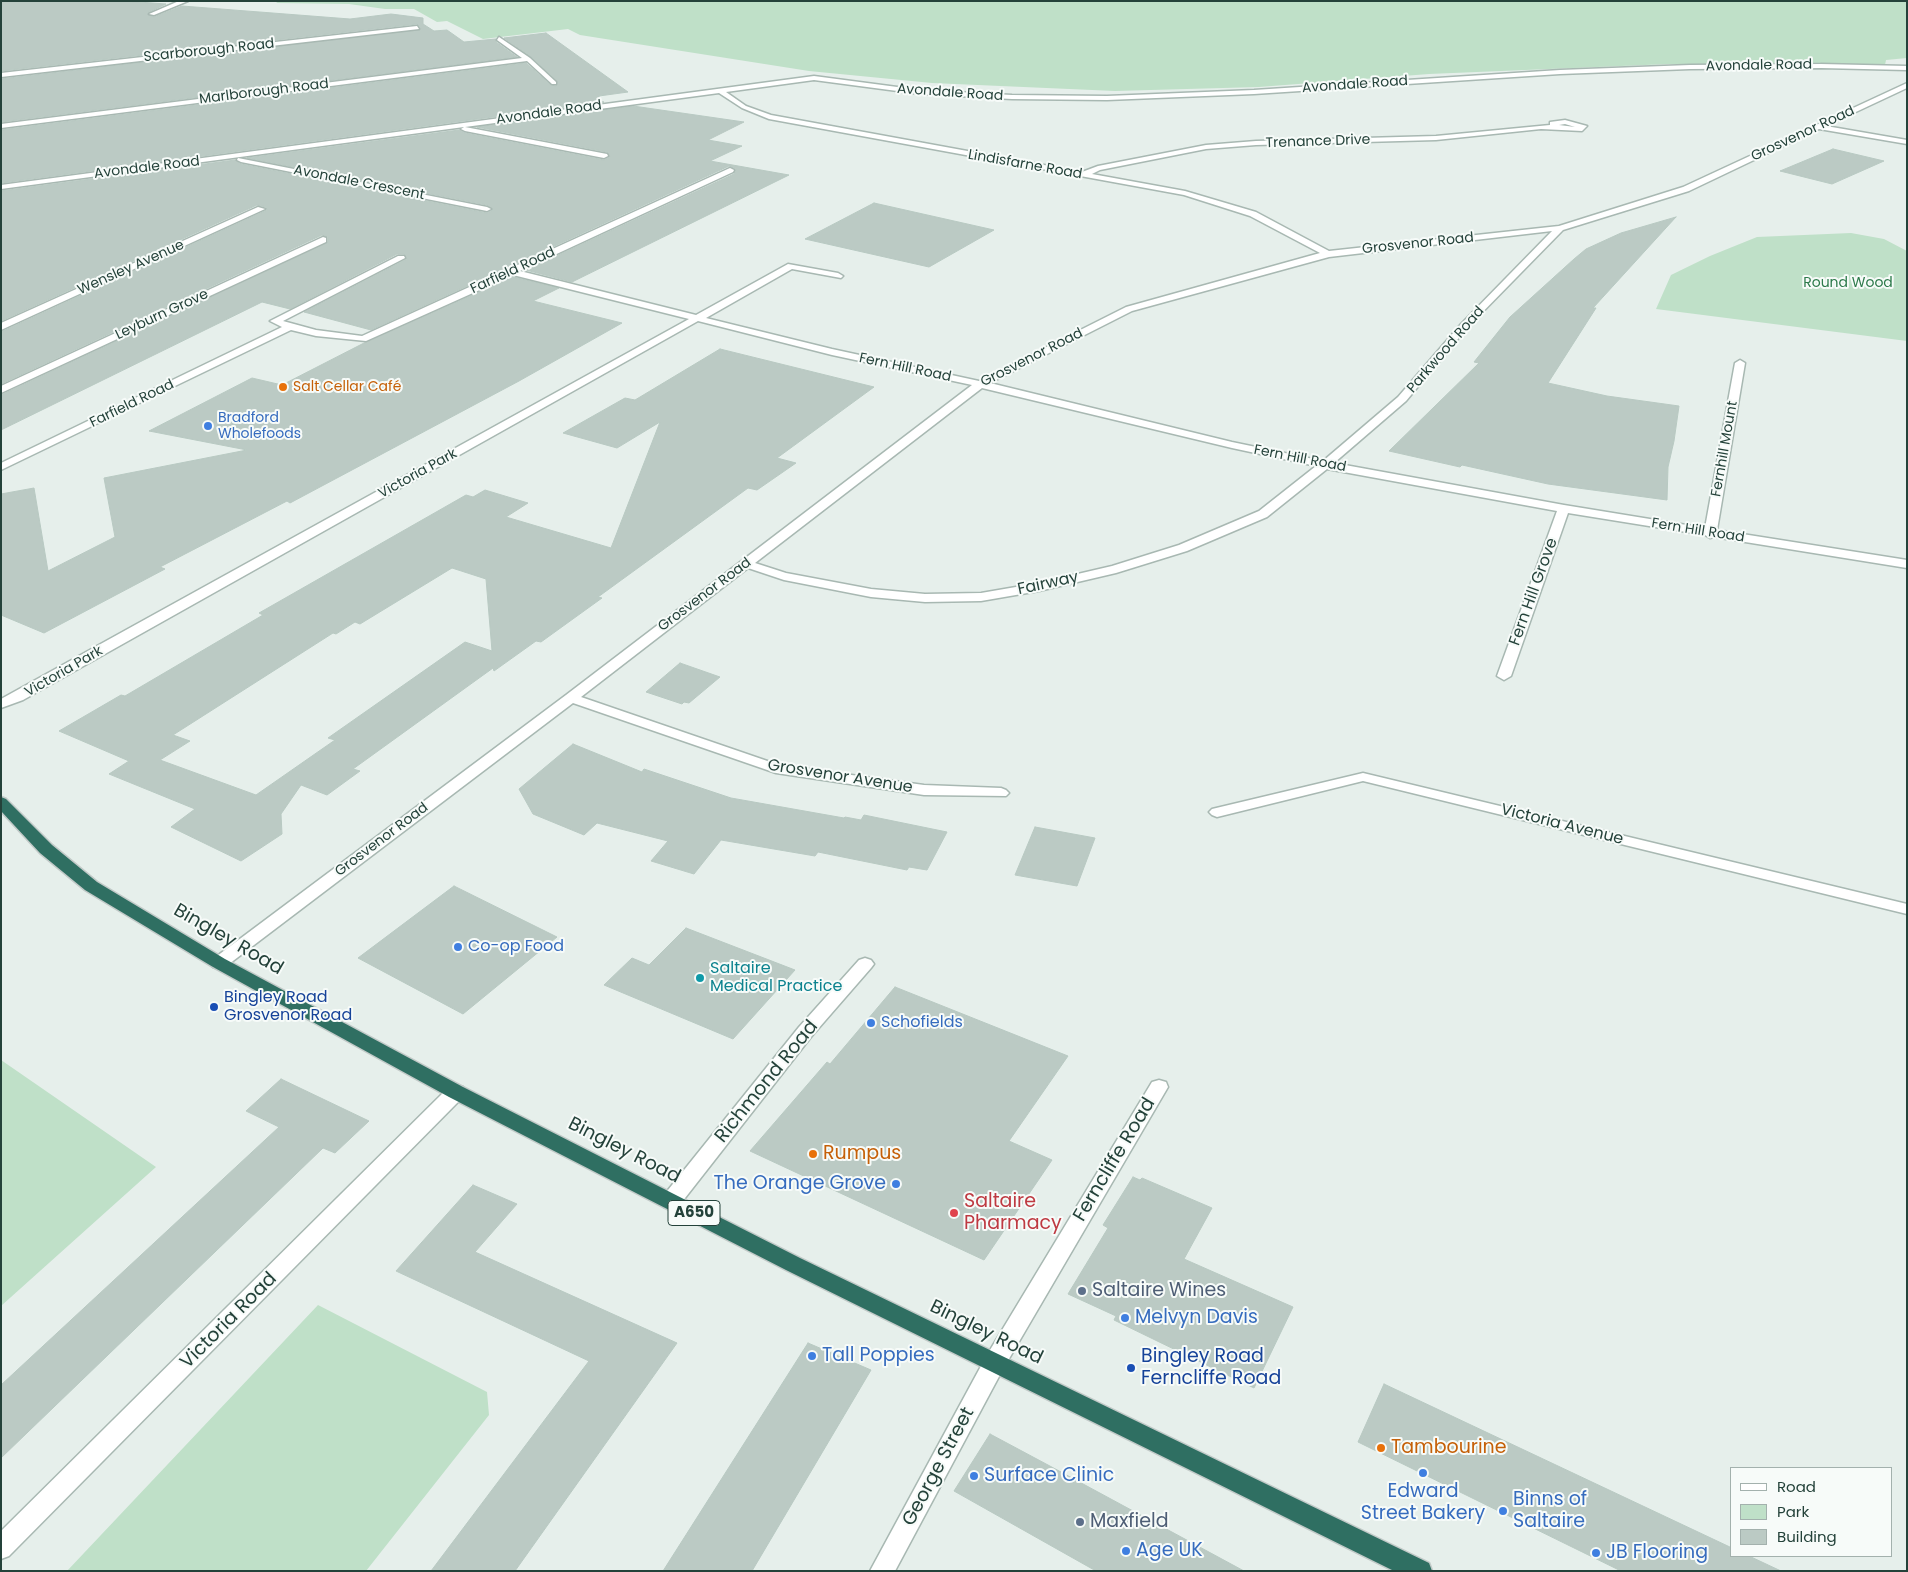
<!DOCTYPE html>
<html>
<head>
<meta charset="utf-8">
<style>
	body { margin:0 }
	#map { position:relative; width:1908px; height:1572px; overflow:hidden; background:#e6efeb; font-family:Poppins,sans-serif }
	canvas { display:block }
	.frame { position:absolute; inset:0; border:2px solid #24423a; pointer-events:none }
	.legend { position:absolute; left:1730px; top:1467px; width:162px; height:90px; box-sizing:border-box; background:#f7fbf9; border:1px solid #a3b1ad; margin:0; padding:6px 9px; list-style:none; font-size:15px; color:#24423a }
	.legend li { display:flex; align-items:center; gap:10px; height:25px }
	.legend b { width:25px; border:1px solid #a3b1ad }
</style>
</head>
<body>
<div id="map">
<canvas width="1908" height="1572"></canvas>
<div class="frame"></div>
<ul class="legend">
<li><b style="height:6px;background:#fff"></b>Road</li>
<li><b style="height:14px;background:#bfe0c8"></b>Park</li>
<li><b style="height:14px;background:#bbcac4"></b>Building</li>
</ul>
</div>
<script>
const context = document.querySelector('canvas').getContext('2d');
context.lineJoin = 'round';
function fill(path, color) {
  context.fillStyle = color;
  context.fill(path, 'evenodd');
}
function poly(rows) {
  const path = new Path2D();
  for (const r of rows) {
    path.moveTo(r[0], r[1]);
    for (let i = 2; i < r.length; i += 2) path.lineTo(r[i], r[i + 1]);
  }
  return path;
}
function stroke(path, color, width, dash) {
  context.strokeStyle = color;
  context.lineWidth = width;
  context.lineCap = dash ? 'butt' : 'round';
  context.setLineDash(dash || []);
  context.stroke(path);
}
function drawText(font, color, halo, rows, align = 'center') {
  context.font = font + ' Poppins,sans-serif';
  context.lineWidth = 4;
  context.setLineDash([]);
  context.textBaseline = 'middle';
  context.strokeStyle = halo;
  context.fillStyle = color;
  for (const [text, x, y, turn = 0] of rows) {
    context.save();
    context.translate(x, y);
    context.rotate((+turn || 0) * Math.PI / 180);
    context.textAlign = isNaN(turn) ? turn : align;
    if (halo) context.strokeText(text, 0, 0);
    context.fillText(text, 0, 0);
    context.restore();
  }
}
fill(poly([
	[279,1,1907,1,1907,58,1886,60,1885,65,1669,64,1429,74,1259,87,1115,91,932,83,809,71,580,35,568,29,483,39,447,21,437,22,414,9,385,9,349,4,276,3],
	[1851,233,1884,239,1907,251,1907,341,1656,309,1671,275,1710,256,1757,237],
	[1,1060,156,1167,1,1306],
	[318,1305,487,1392,489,1415,366,1571,67,1571]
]), '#bfe0c8');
const building = poly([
	[1,1,125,1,166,4,147,13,154,17,182,6,350,19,391,14,423,18,423,24,434,31,447,30,464,42,496,39,496,42,517,57,1,122,1,79,421,29,417,24,1,71,1,1],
	[546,33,628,92,599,96,599,102,604,102,1,183,1,130,526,63,551,85,556,86,557,81,531,57,504,38,546,33],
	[633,106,744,122,708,140,742,146,710,161,789,175,572,282,526,270,734,174,736,169,729,166,371,330,304,312,407,259,404,254,397,254,290,309,262,302,1,430,1,395,328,242,328,237,322,235,1,384,1,332,267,210,266,207,257,205,1,321,1,191,235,160,241,164,487,213,493,210,487,205,247,158,459,130,465,133,604,160,610,157,607,152,477,127,633,106],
	[1833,149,1884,161,1832,184,1780,171,1833,149],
	[874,203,994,230,929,267,805,239,874,203],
	[1676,217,1593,308,1596,308,1548,383,1607,396,1679,406,1674,441,1668,467,1667,500,1548,484,1462,465,1460,467,1389,451,1479,363,1474,362,1510,317,1574,259,1586,249,1621,233,1676,217],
	[513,277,559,288,533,301,622,323,519,381,290,503,287,501,160,567,165,569,44,633,1,615,1,494,34,488,48,571,115,537,104,478,247,450,149,431,252,378,282,385,364,343,513,277],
	[720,349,874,387,777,458,796,463,757,490,748,488,598,597,602,598,541,642,536,641,494,671,493,668,353,769,360,771,327,795,301,785,281,814,282,834,241,861,171,827,195,809,109,774,129,761,59,731,121,695,125,696,263,615,259,613,466,495,473,497,485,490,528,503,506,517,611,548,660,422,617,448,563,433,625,398,635,400,720,349],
	[452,568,486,579,492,651,465,642,328,738,335,740,256,795,160,760,190,741,173,735,333,633,336,634,355,622,360,624,452,568],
	[680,663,720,677,689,703,684,702,682,704,646,692,680,663],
	[573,744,642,772,644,769,731,798,844,818,845,817,861,820,864,815,947,832,927,870,909,867,907,870,818,852,815,856,721,840,694,874,651,861,668,841,597,823,584,835,533,814,519,789,573,744],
	[1035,827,1095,838,1077,886,1015,875,1035,827],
	[454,886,557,937,463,1014,358,958,454,886],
	[686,928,795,970,733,1039,604,985,632,958,649,965,686,928],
	[895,987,1068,1056,1009,1141,1052,1160,984,1260,750,1151,827,1062,830,1064,895,987],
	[281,1079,369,1121,335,1153,323,1148,1,1458,1,1385,279,1127,246,1111,281,1079],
	[1133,1177,1140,1180,1142,1178,1212,1208,1184,1259,1293,1307,1254,1388,1114,1320,1116,1316,1068,1294,1108,1228,1103,1225,1133,1177],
	[473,1185,517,1204,475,1252,677,1343,515,1571,431,1571,589,1361,396,1271,473,1185],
	[808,1343,871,1370,752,1571,663,1571,808,1343],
	[1384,1384,1732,1548,1732,1556,1749,1556,1781,1571,1621,1571,1358,1442,1384,1384],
	[990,1434,1048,1465,1244,1571,1096,1571,954,1491,990,1434]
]);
fill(building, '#bbcac4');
stroke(building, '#b8c9c2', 1);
const minor = poly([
	[179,1,188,1,154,15,149,14,179,1],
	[417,26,419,29,1,77,1,73,417,26],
	[499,37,530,58,556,82,556,84,552,84,527,61,1,128,1,124,522,58,497,40,499,37],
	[1821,64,1907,66,1907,70,1821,68,1690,69,1560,74,1254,94,1107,100,1012,99,920,94,814,80,726,92,746,106,771,115,1082,172,1098,166,1206,145,1256,141,1436,136,1550,125,1550,122,1565,120,1587,126,1582,131,1541,129,1436,140,1256,145,1206,149,1100,170,1092,174,1185,191,1256,212,1329,251,1559,226,1683,187,1907,83,1907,88,1826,126,1907,140,1907,144,1819,129,1689,191,1563,230,1467,328,1406,401,1334,463,1564,505,1705,528,1735,363,1740,360,1745,363,1717,530,1907,560,1907,568,1714,537,1710,538,1705,535,1568,513,1511,676,1504,680,1497,676,1557,511,1327,469,1267,517,1187,551,1116,573,1039,591,981,601,925,602,871,597,784,580,748,568,581,697,779,765,924,785,1001,788,1006,790,1009,793,1006,796,924,795,776,773,573,703,225,967,219,969,213,967,210,963,213,959,566,695,972,385,832,355,698,321,23,700,1,708,1,699,689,319,513,275,366,341,316,336,291,330,1,470,1,463,282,327,270,321,398,256,404,256,405,258,283,321,316,330,362,336,730,168,734,170,733,172,520,271,696,315,788,264,838,273,843,276,841,278,792,269,706,318,832,349,979,381,1126,307,1320,253,1250,216,1184,195,769,119,742,108,719,93,465,127,607,154,608,156,604,158,465,131,461,129,464,127,1,189,1,185,814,76,920,90,1012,95,1107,96,1254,90,1560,70,1690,65,1821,64],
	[1565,124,1575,127,1559,125,1565,124],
	[1552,231,1461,324,1398,397,1323,461,1232,442,990,383,1132,311,1329,257,1552,231],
	[982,388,1232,448,1316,466,1259,511,1179,545,1112,566,1039,583,981,593,925,594,871,589,786,573,755,563,982,388],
	[238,158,487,207,491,209,487,211,241,162,237,160,238,158],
	[258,207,265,209,1,330,1,323,258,207],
	[323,237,326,238,326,242,1,393,1,386,323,237],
	[1363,773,1907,904,1907,914,1363,781,1217,817,1212,815,1209,812,1212,809,1363,773],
	[865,958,871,960,874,964,871,968,811,1037,678,1207,671,1209,664,1207,661,1201,664,1195,799,1027,859,960,865,958],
	[1159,1080,1166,1082,1168,1087,1003,1369,895,1571,870,1571,987,1355,1152,1082,1159,1080],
	[456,1085,463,1087,465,1092,463,1097,9,1556,1,1559,1,1531,449,1087,456,1085]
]);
const highway = poly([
	[1,797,6,799,52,845,97,882,225,959,463,1087,800,1258,1429,1563,1432,1571,1394,1571,786,1270,449,1097,213,967,85,890,40,853,1,811,1,797]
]);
stroke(minor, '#a8b8b2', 3);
stroke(highway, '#c2cac8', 3);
fill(minor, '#fff');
fill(highway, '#2f6f62');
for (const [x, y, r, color] of [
	[283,387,5,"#e8710a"],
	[208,426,5,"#3f7fe0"],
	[458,947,5,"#3f7fe0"],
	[700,978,5,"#0f9aa8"],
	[214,1007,5,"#1a4fb4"],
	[871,1023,5,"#3f7fe0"],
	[813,1154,5,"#e8710a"],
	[896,1184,5,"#3f7fe0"],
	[954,1213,5,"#e0444e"],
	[1082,1291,5,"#5c6f8a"],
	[1125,1318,5,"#3f7fe0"],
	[812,1356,5,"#3f7fe0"],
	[1131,1368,5,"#1a4fb4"],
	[1381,1448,5,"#e8710a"],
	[1423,1473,5,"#3f7fe0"],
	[974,1476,5,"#3f7fe0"],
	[1503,1511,5,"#3f7fe0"],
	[1080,1522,5,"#5c6f8a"],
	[1126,1551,5,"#3f7fe0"],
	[1596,1553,5,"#3f7fe0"]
]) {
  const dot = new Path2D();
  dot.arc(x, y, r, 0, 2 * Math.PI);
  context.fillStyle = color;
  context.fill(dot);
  stroke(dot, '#f7fbf9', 2);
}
drawText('14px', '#24423a', '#f7fbf9', [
	["Scarborough Road",209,51,-6],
	["Avondale Road",1759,66,-1],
	["Avondale Road",1355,85,-4],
	["Marlborough Road",264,92,-7],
	["Avondale Road",950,93,4],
	["Avondale Road",549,113,-8],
	["Grosvenor Road",1803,134,-25],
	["Trenance Drive",1318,142,-2],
	["Lindisfarne Road",1025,165,10],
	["Avondale Road",147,168,-7],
	["Avondale Crescent",359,183,11],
	["Grosvenor Road",1418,244,-6],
	["Wensley Avenue",131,268,-24],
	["Farfield Road",513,271,-25],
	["Leyburn Grove",162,315,-25],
	["Parkwood Road",1446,350,-49],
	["Grosvenor Road",1032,358,-27],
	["Fern Hill Road",905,368,12],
	["Farfield Road",132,404,-26],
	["Fernhill Mount",1725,449,-80],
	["Fern Hill Road",1300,459,11],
	["Victoria Park",418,474,-29],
	["Fern Hill Road",1698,531,9],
	["Grosvenor Road",705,595,-37],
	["Victoria Park",64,672,-30],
	["Grosvenor Road",382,840,-37]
]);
drawText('14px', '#2d7a4b', '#f7fbf9', [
	["Round Wood",1848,283]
]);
drawText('14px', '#c56008', '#f7fbf9', [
	["Salt Cellar Café",293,387]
], 'left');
drawText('14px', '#366cbe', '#f7fbf9', [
	["Bradford",218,418],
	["Wholefoods",218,434]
], 'left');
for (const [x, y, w] of [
	[694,1213,52]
]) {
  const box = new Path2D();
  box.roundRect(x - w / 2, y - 12.5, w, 25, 4);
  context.fillStyle = '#f7fbf9';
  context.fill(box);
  stroke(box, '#24423a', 1);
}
drawText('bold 15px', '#24423a', null, [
	["A650",694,1213]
]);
drawText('16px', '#24423a', '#f7fbf9', [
	["Fairway",1048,584,-12],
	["Fern Hill Grove",1534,592,-70],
	["Grosvenor Avenue",840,777,9],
	["Victoria Avenue",1562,825,14]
]);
drawText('16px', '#366cbe', '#f7fbf9', [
	["Co-op Food",468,947],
	["Schofields",881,1023]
], 'left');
drawText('16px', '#0d838f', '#f7fbf9', [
	["Saltaire",710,969],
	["Medical Practice",710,987]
], 'left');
drawText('16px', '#164399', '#f7fbf9', [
	["Bingley Road",224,998],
	["Grosvenor Road",224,1016]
], 'left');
drawText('19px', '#24423a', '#f7fbf9', [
	["Bingley Road",228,940,30],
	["Richmond Road",767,1082,-51],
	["Bingley Road",624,1151,27],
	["Ferncliffe Road",1115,1160,-59],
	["Victoria Road",229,1321,-45],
	["Bingley Road",986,1333,26],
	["George Street",939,1467,-62]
]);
drawText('19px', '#c56008', '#f7fbf9', [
	["Rumpus",823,1154],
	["Tambourine",1391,1448]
], 'left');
drawText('19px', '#366cbe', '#f7fbf9', [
	["The Orange Grove",886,1184,"right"],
	["Melvyn Davis",1135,1318],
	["Tall Poppies",822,1356],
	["Surface Clinic",984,1476],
	["Edward",1423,1492,"center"],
	["Street Bakery",1423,1514,"center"],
	["Binns of",1513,1500],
	["Saltaire",1513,1522],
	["Age UK",1136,1551],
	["JB Flooring",1606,1553]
], 'left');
drawText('19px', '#be3a42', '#f7fbf9', [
	["Saltaire",964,1202],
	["Pharmacy",964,1224]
], 'left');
drawText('19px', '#4e5e75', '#f7fbf9', [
	["Saltaire Wines",1092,1291],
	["Maxfield",1090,1522]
], 'left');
drawText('19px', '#164399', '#f7fbf9', [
	["Bingley Road",1141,1357],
	["Ferncliffe Road",1141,1379]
], 'left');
</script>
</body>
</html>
